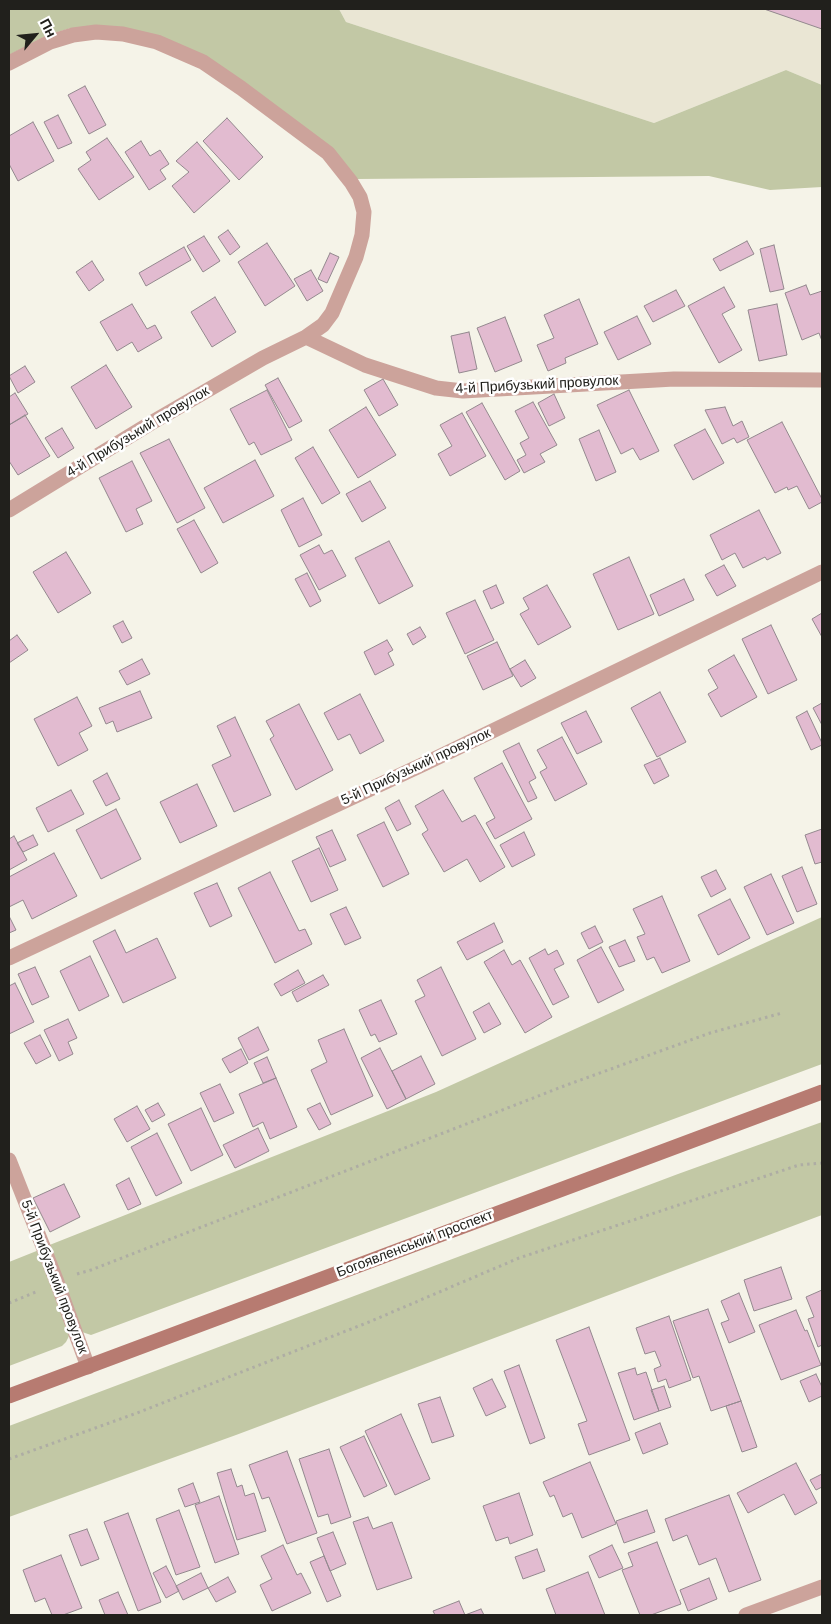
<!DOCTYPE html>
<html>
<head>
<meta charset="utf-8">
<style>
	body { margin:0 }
	#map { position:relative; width:831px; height:1624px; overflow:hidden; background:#f5f3e8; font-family:Arial,sans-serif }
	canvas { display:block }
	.frame { position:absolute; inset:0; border:10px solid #21201c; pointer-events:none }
	.north { position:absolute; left:10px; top:10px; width:50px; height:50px; -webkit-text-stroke:4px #fff; paint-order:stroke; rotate:62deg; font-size:14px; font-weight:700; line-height:20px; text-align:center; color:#21201c }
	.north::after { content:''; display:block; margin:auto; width:18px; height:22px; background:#21201c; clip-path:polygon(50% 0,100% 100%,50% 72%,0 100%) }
</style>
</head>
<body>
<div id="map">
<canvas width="831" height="1624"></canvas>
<div class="frame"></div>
<div class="north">Пн</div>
</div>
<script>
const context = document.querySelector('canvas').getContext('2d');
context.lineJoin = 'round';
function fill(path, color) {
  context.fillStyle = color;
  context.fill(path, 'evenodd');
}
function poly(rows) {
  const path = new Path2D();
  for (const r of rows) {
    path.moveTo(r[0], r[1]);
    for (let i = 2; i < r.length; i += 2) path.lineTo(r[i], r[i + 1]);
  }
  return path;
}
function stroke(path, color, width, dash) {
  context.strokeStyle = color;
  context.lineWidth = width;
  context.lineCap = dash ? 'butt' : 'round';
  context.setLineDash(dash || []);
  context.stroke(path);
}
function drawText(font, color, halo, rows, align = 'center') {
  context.font = font + ' Arial,sans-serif';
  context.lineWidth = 5;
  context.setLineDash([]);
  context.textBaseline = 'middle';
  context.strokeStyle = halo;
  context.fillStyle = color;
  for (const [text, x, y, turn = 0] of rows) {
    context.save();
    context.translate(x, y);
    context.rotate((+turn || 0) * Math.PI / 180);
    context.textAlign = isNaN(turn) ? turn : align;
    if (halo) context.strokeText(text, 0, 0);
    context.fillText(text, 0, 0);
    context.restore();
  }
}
fill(poly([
	[339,9,822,9,822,85,786,70,654,123,346,22]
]), '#eae6d4');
fill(poly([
	[9,9,339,9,346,22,654,123,786,70,822,85,822,187,770,190,709,176,357,179,205,56,71,28,48,35,9,55],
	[822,917,822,1064,91,1335,82,1332,47,1246,436,1092],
	[822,1122,822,1215,236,1435,9,1517,9,1426,678,1174],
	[39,1250,70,1328,69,1336,66,1342,62,1346,9,1366,9,1262]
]), '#c2c8a5');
const building = poly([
	[764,9,822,9,822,29,764,9],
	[85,86,106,125,89,134,68,95,85,86],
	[58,115,72,143,58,149,44,122,58,115],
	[227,118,263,157,239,180,203,141,227,118],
	[33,122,54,161,18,181,9,164,9,136,33,122],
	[107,138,134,177,99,200,78,169,91,160,86,152,107,138],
	[141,141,150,156,160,150,169,164,160,170,166,179,149,190,125,152,141,141],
	[197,142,230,181,194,213,172,186,189,172,176,161,197,142],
	[228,230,240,247,230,255,218,237,228,230],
	[204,236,220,261,203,272,187,246,204,236],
	[747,241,754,254,720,271,713,259,747,241],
	[267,243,295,286,265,306,238,262,267,243],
	[774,245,784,289,770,292,760,249,774,245],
	[184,247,191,260,146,286,139,273,184,247],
	[330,253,339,257,327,283,318,279,330,253],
	[92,261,104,280,89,291,76,272,92,261],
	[311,270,323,291,307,301,294,279,311,270],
	[806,285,810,295,822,291,822,341,819,333,802,340,785,293,806,285],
	[724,287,735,307,722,314,742,350,719,363,688,306,724,287],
	[676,290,685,306,653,322,644,306,676,290],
	[215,297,236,332,212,347,191,312,215,297],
	[579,299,598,344,565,358,566,363,548,371,537,345,554,338,544,315,579,299],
	[132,304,147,329,155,325,162,338,138,352,132,342,117,351,100,322,132,304],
	[777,304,787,355,759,361,748,310,777,304],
	[637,316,651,344,618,360,604,332,637,316],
	[505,317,522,361,495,372,477,328,505,317],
	[469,332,477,369,459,373,451,336,469,332],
	[106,365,132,407,96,429,71,387,106,365],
	[25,366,35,382,18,393,9,376,25,366],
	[278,378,302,421,289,428,265,385,278,378],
	[383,379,398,405,379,416,364,390,383,379],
	[267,390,292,440,261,455,254,442,249,445,230,409,267,390],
	[629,390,659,451,640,460,633,448,621,454,597,405,629,390],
	[15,393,28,414,9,425,9,397,15,393],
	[554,394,565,418,549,426,538,403,554,394],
	[533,402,557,445,540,454,545,462,524,473,517,460,526,455,520,443,529,438,515,411,533,402],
	[482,403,520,471,505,480,466,412,482,403],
	[366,407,396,455,358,478,329,430,366,407],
	[725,407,733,426,742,421,749,437,737,443,734,438,722,444,705,410,725,407],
	[462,413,486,456,450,476,438,454,452,446,440,425,462,413],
	[25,415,50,456,18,475,9,461,9,425,25,415],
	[782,422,822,499,822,502,809,509,797,486,788,490,787,487,775,493,747,440,782,422],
	[62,428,74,448,58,458,45,438,62,428],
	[705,429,724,463,693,480,674,445,705,429],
	[599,430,616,472,596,481,579,439,599,430],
	[169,439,205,508,177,523,140,453,169,439],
	[313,447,340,493,322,504,295,458,313,447],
	[255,460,274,496,223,523,204,488,255,460],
	[132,461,152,501,136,509,143,524,126,532,99,478,132,461],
	[370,481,386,508,362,522,346,494,370,481],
	[303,498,322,535,299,547,281,510,303,498],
	[759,510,781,553,767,560,765,557,743,568,735,553,722,560,710,535,759,510],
	[194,520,218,563,201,573,177,529,194,520],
	[389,541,413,586,379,604,355,558,389,541],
	[319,545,324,554,332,550,346,576,319,590,300,555,319,545],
	[66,552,91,593,58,613,33,572,66,552],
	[629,557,654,614,618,630,593,574,629,557],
	[724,565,736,586,717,596,705,575,724,565],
	[307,573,321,601,310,607,295,579,307,573],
	[684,579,694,600,659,616,650,595,684,579],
	[496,585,504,603,491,609,483,591,496,585],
	[547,585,571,627,538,645,520,614,529,609,523,598,547,585],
	[475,600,494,640,465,654,446,613,475,600],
	[822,613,822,637,812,619,822,613],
	[123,621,132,638,122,643,113,626,123,621],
	[771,625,797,680,768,694,742,639,771,625],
	[420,627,426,637,413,645,407,634,420,627],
	[17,635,28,650,9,663,9,641,17,635],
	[387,640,393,650,388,653,394,665,375,675,364,652,387,640],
	[497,642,513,676,483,690,467,656,497,642],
	[734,655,757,697,721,717,708,694,718,688,708,670,734,655],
	[142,659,150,674,127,685,119,671,142,659],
	[525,660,536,678,521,687,510,669,525,660],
	[140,691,152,718,117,732,113,721,106,724,99,708,140,691],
	[660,692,686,742,657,757,631,708,660,692],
	[360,694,384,741,360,754,350,734,338,740,324,713,360,694],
	[77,697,92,726,79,733,88,750,58,766,34,719,77,697],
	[822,703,822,725,813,708,822,703],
	[299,704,333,770,296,790,270,739,274,736,266,721,299,704],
	[586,711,602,742,577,754,561,723,586,711],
	[807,711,822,743,822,745,811,750,796,717,807,711],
	[235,717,271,795,234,812,212,765,231,756,217,726,235,717],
	[562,737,587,784,555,801,540,772,547,768,537,750,562,737],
	[519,743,536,778,529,782,537,798,528,802,503,751,519,743],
	[660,758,669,776,654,784,644,765,660,758],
	[502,763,532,819,495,839,486,823,495,818,474,778,502,763],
	[107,773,120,799,106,806,93,781,107,773],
	[197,784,217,826,180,843,160,802,197,784],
	[71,790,84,814,48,832,36,808,71,790],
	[443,790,462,822,475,815,505,867,480,882,467,859,444,872,422,834,428,830,415,806,443,790],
	[399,800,411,824,397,831,385,808,399,800],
	[116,809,141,859,101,879,76,830,116,809],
	[384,822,409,874,383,887,357,835,384,822],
	[822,829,822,862,815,864,805,835,822,829],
	[332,830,346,860,330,867,316,837,332,830],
	[524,832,535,855,512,867,500,845,524,832],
	[33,835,38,845,23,852,17,843,33,835],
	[14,836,27,860,9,870,9,839,14,836],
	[319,848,338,890,311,902,292,861,319,848],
	[54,853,77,896,32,919,23,900,9,907,9,877,54,853],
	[802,867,817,904,797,912,782,876,802,867],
	[716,870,726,889,711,897,701,877,716,870],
	[270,872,299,931,305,929,312,944,275,963,238,888,270,872],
	[771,874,794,923,767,935,744,887,771,874],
	[217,883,232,916,210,927,194,893,217,883],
	[662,896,690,961,662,973,654,957,647,960,637,937,645,934,633,909,662,896],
	[730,899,750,938,718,955,698,915,730,899],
	[346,907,361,938,345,945,330,914,346,907],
	[9,916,16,930,9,933,9,916],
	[494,923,503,942,467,960,457,942,494,923],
	[595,926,603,942,589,949,581,933,595,926],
	[115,930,126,953,157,938,176,978,123,1003,93,941,115,930],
	[625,940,635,961,619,967,609,947,625,940],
	[601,947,624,990,598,1003,577,960,601,947],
	[545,949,548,955,557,950,564,964,554,969,569,997,553,1005,529,958,545,949],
	[504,950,512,965,520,960,552,1017,525,1033,484,962,504,950],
	[90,956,109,996,79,1011,60,971,90,956],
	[35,967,49,997,32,1005,18,974,35,967],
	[441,967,476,1039,442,1056,415,1001,425,996,417,980,441,967],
	[298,970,305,983,281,996,274,984,298,970],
	[323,975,329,985,297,1002,292,992,323,975],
	[15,983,34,1022,9,1034,9,986,15,983],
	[381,1000,397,1034,379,1042,375,1034,371,1036,359,1010,381,1000],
	[489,1003,501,1024,484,1033,473,1012,489,1003],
	[68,1019,77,1038,68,1042,73,1054,59,1061,44,1030,68,1019],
	[258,1027,269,1050,249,1060,238,1038,258,1027],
	[344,1029,373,1096,331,1115,311,1070,327,1062,318,1040,344,1029],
	[40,1035,51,1056,36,1064,24,1043,40,1035],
	[380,1048,406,1099,387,1109,361,1058,380,1048],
	[241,1049,248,1063,230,1073,222,1059,241,1049],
	[421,1056,435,1084,406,1099,392,1071,421,1056],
	[267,1057,276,1078,263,1083,254,1063,267,1057],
	[276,1078,297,1127,270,1139,263,1122,253,1127,239,1094,276,1078],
	[220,1084,234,1113,214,1122,200,1093,220,1084],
	[158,1103,165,1115,152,1122,145,1110,158,1103],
	[320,1103,331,1124,319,1130,307,1109,320,1103],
	[137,1106,150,1129,127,1142,114,1119,137,1106],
	[201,1108,223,1155,191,1171,168,1124,201,1108],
	[258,1128,269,1151,235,1168,223,1145,258,1128],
	[157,1133,182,1183,156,1196,131,1147,157,1133],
	[129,1178,141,1204,128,1210,116,1185,129,1178],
	[64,1184,80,1217,50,1232,33,1198,64,1184],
	[781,1267,792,1299,754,1311,744,1280,781,1267],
	[822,1290,822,1345,818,1347,808,1319,814,1317,806,1297,822,1290],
	[739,1293,755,1332,729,1343,721,1323,729,1320,721,1301,739,1293],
	[708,1309,741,1401,711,1411,699,1376,693,1378,673,1321,708,1309],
	[796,1310,805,1331,807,1330,821,1365,781,1380,759,1325,796,1310],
	[669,1316,691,1380,669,1388,666,1379,658,1382,654,1369,661,1366,655,1351,645,1354,636,1328,669,1316],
	[589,1327,630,1440,589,1455,578,1424,587,1421,556,1340,589,1327],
	[519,1365,545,1438,530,1444,504,1371,519,1365],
	[635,1368,637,1375,646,1372,659,1411,634,1420,618,1373,635,1368],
	[816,1374,822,1387,822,1396,809,1402,800,1381,816,1374],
	[492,1379,506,1407,486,1416,473,1388,492,1379],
	[664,1386,671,1407,659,1411,651,1390,664,1386],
	[440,1397,454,1436,432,1443,418,1404,440,1397],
	[741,1401,757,1447,742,1452,726,1406,741,1401],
	[401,1414,430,1479,395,1495,365,1431,401,1414],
	[660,1423,668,1444,643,1454,635,1433,660,1423],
	[364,1436,387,1486,364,1497,340,1447,364,1436],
	[329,1449,351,1517,331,1524,328,1514,318,1517,299,1459,329,1449],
	[287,1451,317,1533,287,1544,269,1497,262,1499,249,1465,287,1451],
	[590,1462,616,1524,582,1538,572,1513,563,1517,554,1495,550,1497,543,1482,590,1462],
	[796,1463,817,1503,795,1515,784,1494,748,1513,737,1493,796,1463],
	[231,1469,237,1487,242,1485,245,1496,254,1493,266,1531,237,1540,217,1473,231,1469],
	[822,1474,822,1487,816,1490,810,1480,822,1474],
	[193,1483,200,1502,185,1507,178,1489,193,1483],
	[519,1493,533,1535,510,1544,508,1537,496,1541,483,1506,519,1493],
	[729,1495,761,1580,729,1592,716,1558,699,1565,687,1535,673,1541,665,1519,729,1495],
	[219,1496,239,1554,215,1563,195,1505,219,1496],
	[179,1510,200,1567,176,1575,156,1519,179,1510],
	[647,1510,655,1532,624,1543,616,1521,647,1510],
	[128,1513,161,1602,138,1611,104,1522,128,1513],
	[368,1517,373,1529,392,1522,412,1578,377,1590,353,1522,368,1517],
	[87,1529,99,1559,81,1566,69,1535,87,1529],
	[333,1532,346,1564,330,1571,317,1538,333,1532],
	[657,1542,681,1604,651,1615,640,1615,622,1570,633,1566,628,1553,657,1542],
	[283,1545,297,1575,301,1573,311,1593,272,1611,260,1585,272,1579,261,1556,283,1545],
	[612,1545,623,1568,599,1578,589,1556,612,1545],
	[537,1549,545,1571,523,1579,515,1557,537,1549],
	[61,1555,82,1608,63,1615,52,1615,45,1598,35,1602,23,1570,61,1555],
	[324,1556,341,1596,327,1602,310,1562,324,1556],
	[166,1566,179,1591,166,1598,153,1573,166,1566],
	[588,1572,605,1615,556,1615,546,1589,588,1572],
	[201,1573,208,1588,183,1600,176,1586,201,1573],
	[228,1577,236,1592,216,1602,208,1588,228,1577],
	[709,1578,717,1599,688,1611,680,1590,709,1578],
	[118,1592,128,1615,105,1615,99,1600,118,1592],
	[459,1601,465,1615,435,1615,433,1611,459,1601],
	[481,1609,484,1615,465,1615,481,1609]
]);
fill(building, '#e2bbd0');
stroke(building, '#93888e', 1);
stroke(poly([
	[77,1274,91,1270,564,1086,710,1033,782,1013],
	[9,1303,38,1291],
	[9,1459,137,1413,369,1322,519,1258,799,1165,822,1163]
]), '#aeada4', 3, [2.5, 4]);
stroke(poly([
	[9,63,50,42,73,35,96,32,123,34,157,42,203,62,241,88,328,153,351,182,360,197,364,212,362,235,356,257,332,313,323,325,306,337],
	[9,510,151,423,263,358,306,337,365,365,436,388,463,391,674,379,822,380],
	[9,958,424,764,822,572],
	[9,1160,57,1282,88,1367],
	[746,1615,822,1587]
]), '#cca39b', 15);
stroke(poly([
	[9,1396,822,1092]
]), '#b77b71', 15);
drawText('14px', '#21201c', '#fff', [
	["4-й Прибузький провулок",537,385,-3],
	["4-й Прибузький провулок",138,432,-31],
	["5-й Прибузький провулок",416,767,-25],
	["Богоявленський проспект",415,1244,-21],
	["5-й Прибузький провулок",54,1277,69]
]);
</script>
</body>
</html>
